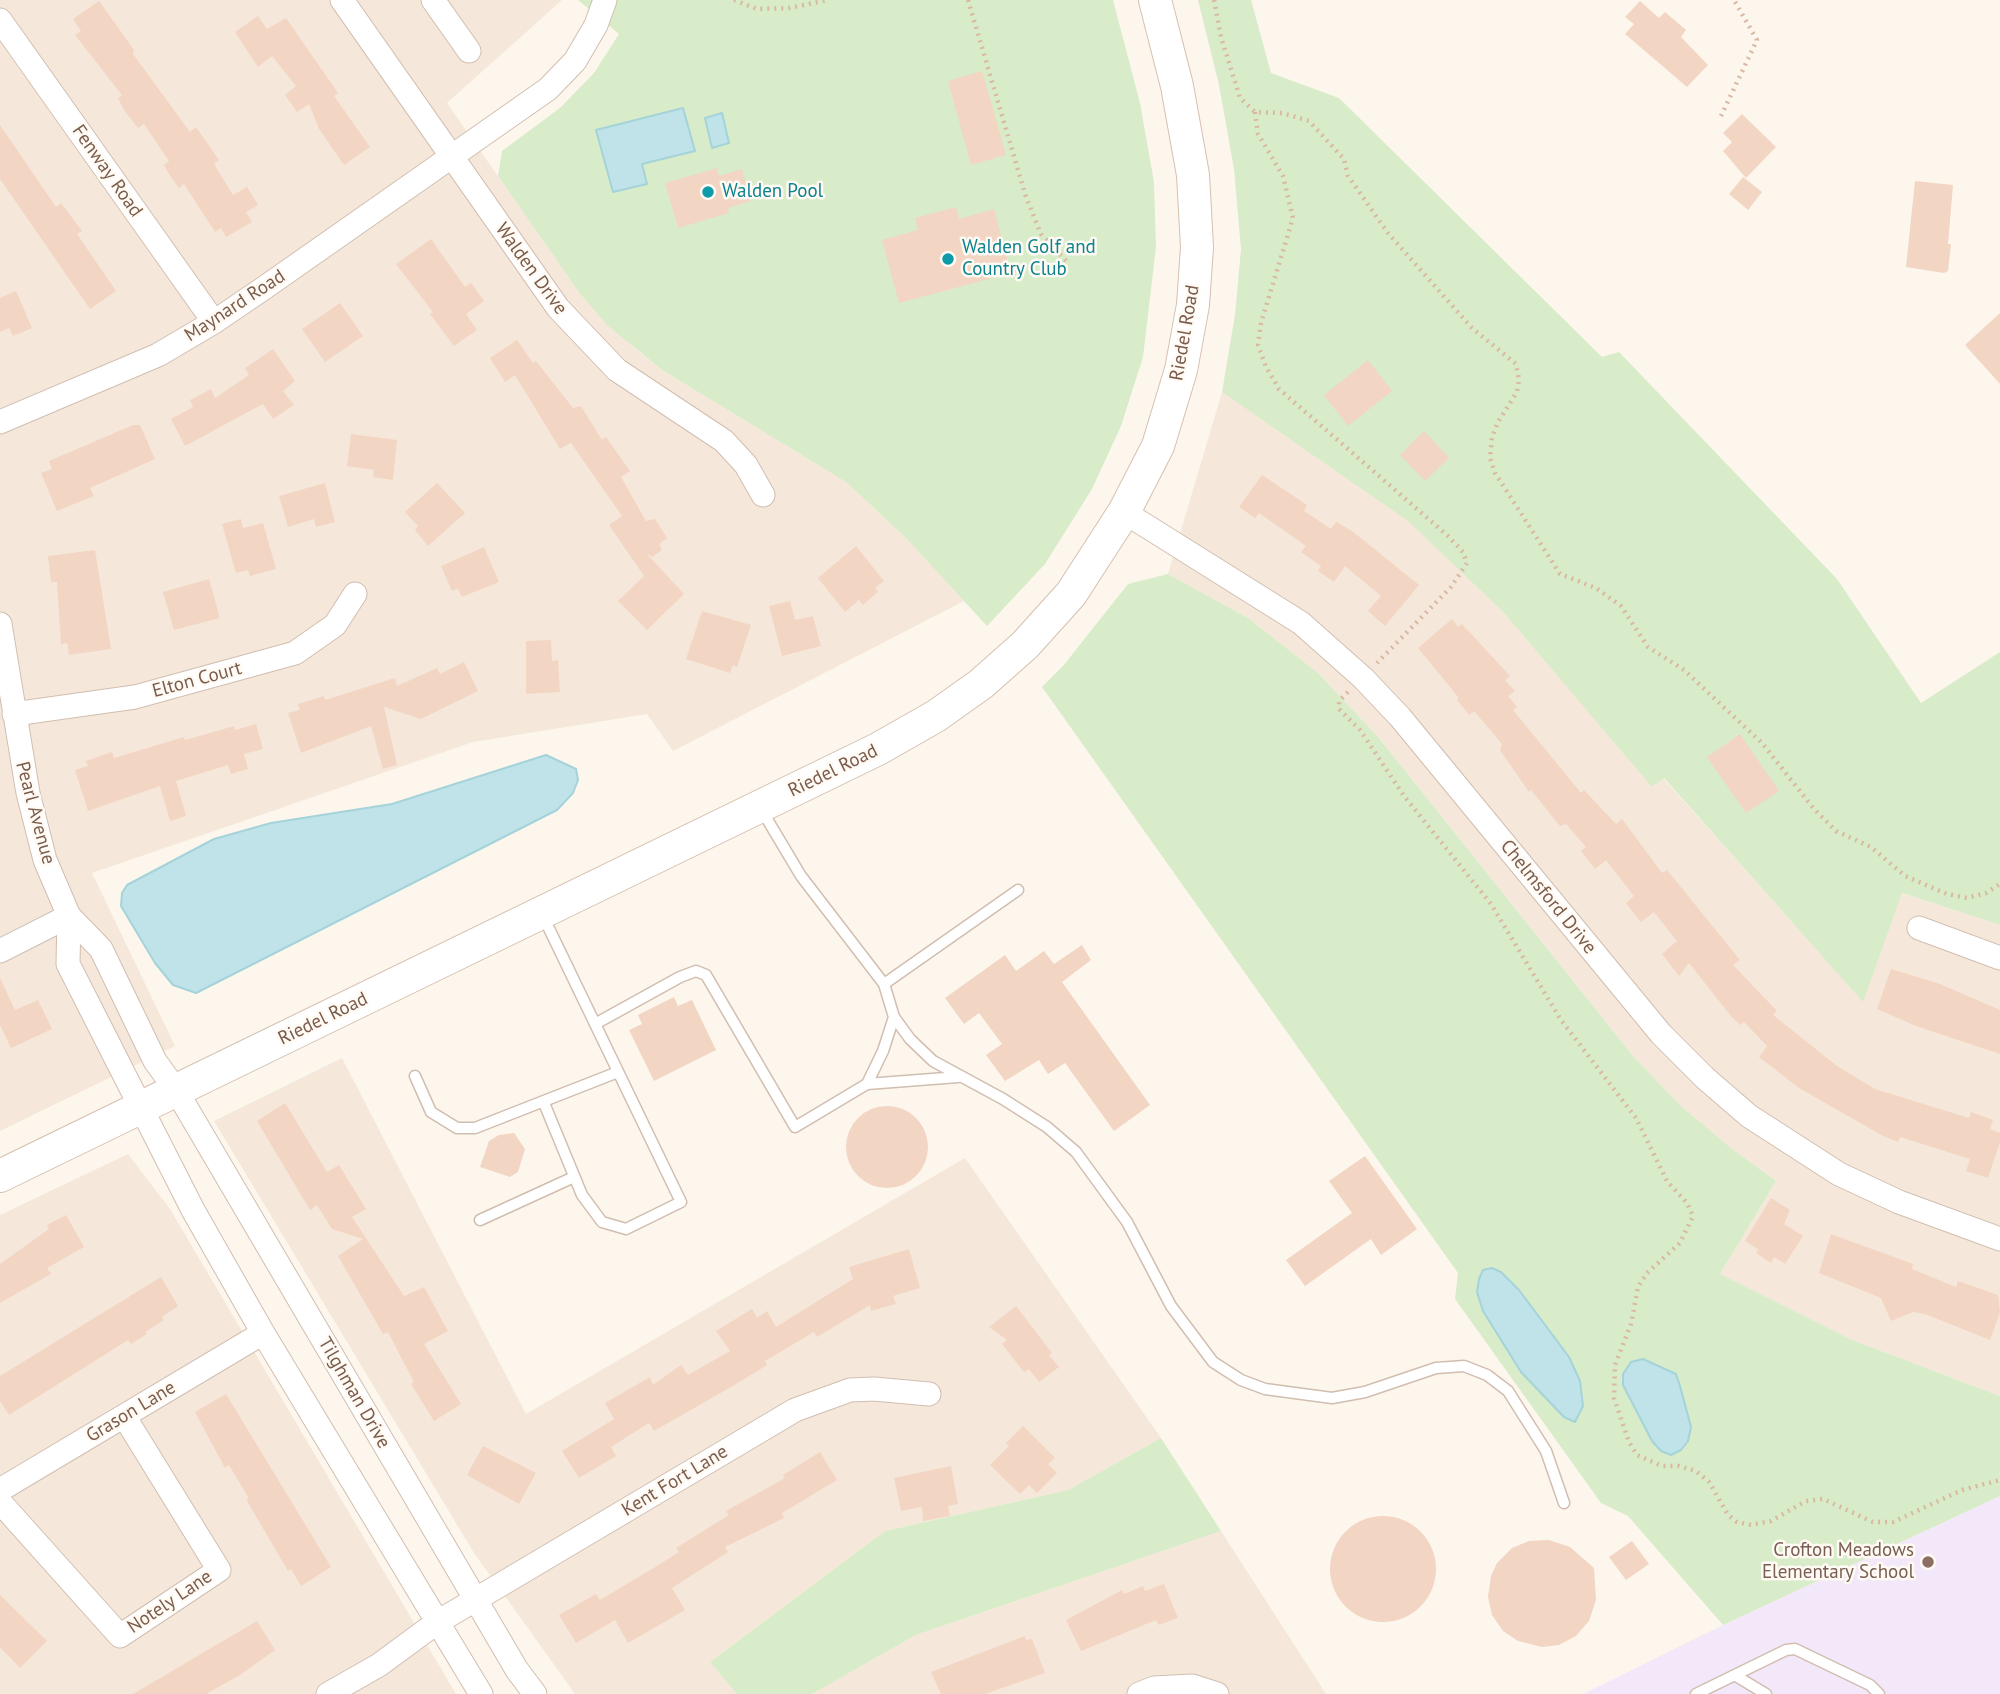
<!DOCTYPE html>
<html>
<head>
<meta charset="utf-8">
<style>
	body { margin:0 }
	canvas { display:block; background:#fdf6ec }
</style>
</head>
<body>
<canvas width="2000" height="1694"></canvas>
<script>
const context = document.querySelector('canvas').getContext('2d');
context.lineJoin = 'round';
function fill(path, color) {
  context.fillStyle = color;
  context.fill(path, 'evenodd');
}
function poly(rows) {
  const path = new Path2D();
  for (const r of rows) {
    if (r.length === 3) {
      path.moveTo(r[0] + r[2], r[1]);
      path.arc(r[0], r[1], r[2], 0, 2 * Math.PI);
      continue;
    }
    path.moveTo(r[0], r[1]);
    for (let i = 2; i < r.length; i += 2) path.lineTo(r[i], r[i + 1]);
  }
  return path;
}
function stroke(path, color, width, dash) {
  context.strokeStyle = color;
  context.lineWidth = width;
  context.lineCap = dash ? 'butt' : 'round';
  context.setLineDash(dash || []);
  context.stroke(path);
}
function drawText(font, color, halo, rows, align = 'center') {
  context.font = font + ' "PT Sans",sans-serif';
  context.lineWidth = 5;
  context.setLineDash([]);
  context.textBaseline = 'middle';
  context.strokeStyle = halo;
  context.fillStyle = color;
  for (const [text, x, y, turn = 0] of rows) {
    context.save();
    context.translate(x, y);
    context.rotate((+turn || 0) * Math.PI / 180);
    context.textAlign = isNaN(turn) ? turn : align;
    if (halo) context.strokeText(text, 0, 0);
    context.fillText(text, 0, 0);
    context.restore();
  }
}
fill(poly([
	[0,0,562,0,447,103,578,291,633,347,662,370,846,482,905,537,964,601,673,751,647,714,473,742,92,873,175,1046,0,1131],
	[1222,392,1408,520,1504,613,1653,787,1663,778,1863,1001,1901,893,2000,925,2000,1396,1852,1340,1720,1274,1776,1181,1731,1148,1681,1106,1633,1056,1379,738,1318,673,1248,618,1168,574],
	[342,1058,526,1414,965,1158,1161,1438,1068,1490,885,1531,710,1662,737,1694,575,1694,474,1553,214,1121],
	[128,1154,170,1209,456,1694,0,1694,0,1215],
	[1221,1531,1326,1694,812,1694,916,1635]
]), '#f5e8da');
fill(poly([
	[2000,1496,2000,1694,1583,1694,1723,1625]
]), '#f3e8fa');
fill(poly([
	[578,0,1113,0,1140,103,1154,182,1156,247,1143,357,1121,426,1092,489,1045,564,987,626,905,537,846,482,662,370,607,325,578,291,498,176,502,151,560,108,594,73,619,34],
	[1198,0,1251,0,1271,73,1339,98,1602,357,1619,352,1837,579,1921,703,2000,652,2000,925,1902,893,1863,1002,1664,778,1652,787,1504,613,1408,521,1222,392,1235,315,1241,249,1234,169,1219,85],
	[1168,574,1248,618,1318,673,1379,738,1633,1056,1681,1106,1731,1148,1776,1181,1720,1274,1852,1340,2000,1396,2000,1496,1723,1625,1628,1516,1601,1503,1455,1299,1458,1273,1042,687,1063,666,1128,584],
	[1161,1438,1221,1531,916,1635,812,1694,737,1694,710,1662,885,1531,1068,1490]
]), '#d8ecc9');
const water = poly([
	[683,108,695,151,642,164,647,184,613,192,596,130,683,108],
	[722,113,729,143,712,148,705,118,722,113],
	[546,755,576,769,578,780,573,793,557,810,196,993,173,985,155,963,121,906,122,893,127,885,214,839,271,823,392,804,546,755],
	[1492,1268,1501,1272,1519,1290,1569,1357,1580,1381,1583,1406,1575,1422,1564,1417,1521,1372,1483,1311,1477,1292,1479,1279,1483,1270,1492,1268],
	[1643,1359,1676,1374,1680,1386,1691,1427,1688,1441,1681,1450,1671,1455,1661,1451,1652,1441,1623,1385,1623,1374,1631,1362,1643,1359]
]);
fill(water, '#bfe3e8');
stroke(water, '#a5d3da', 2);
fill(poly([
	[99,1,134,50,133,54,190,132,196,127,219,160,214,164,233,195,247,187,258,205,246,212,252,222,226,237,221,228,215,232,184,184,179,188,169,174,164,165,169,161,144,124,138,128,124,110,118,98,122,95,75,35,81,31,73,19],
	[1640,1,1659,18,1665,12,1686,30,1681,37,1708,65,1687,87,1625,34,1634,24,1625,17],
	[258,16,267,29,286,18,338,93,334,96,370,147,344,165,319,129,309,104,297,112,285,95,296,86,272,56,258,67,235,32],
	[982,71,1006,155,971,165,948,81],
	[1742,114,1776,147,1746,178,1723,151,1732,142,1723,133],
	[0,125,56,207,61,203,82,231,77,234,116,291,90,309,0,179],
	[717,168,719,176,742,169,751,201,728,208,729,213,678,228,665,183],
	[1743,177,1762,192,1748,210,1729,194],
	[1915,181,1953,185,1948,244,1951,244,1948,271,1944,273,1906,267],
	[956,207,959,219,994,209,1011,273,899,303,882,240,918,230,915,218],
	[431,239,465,287,471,283,484,301,466,314,477,330,454,346,430,314,433,312,396,264],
	[16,291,32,328,13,336,9,328,0,332,0,298],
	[340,303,363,336,325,362,302,329],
	[2000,313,2000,384,1965,345],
	[517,340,533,363,536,361,573,408,581,406,602,440,606,437,630,471,621,477,646,521,655,519,667,538,659,544,662,550,652,557,646,553,684,594,647,630,618,601,644,576,609,525,622,516,571,443,560,449,515,375,505,382,490,358],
	[273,349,295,381,283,391,294,405,273,419,263,404,185,446,171,419,193,407,190,400,211,389,215,398,249,375,245,368],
	[1368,360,1392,391,1348,426,1324,395],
	[133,425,140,425,155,459,90,488,94,496,57,511,41,473,52,469,49,461],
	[1424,431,1449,458,1425,481,1400,455],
	[351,434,397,440,393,480,373,477,374,470,347,466],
	[1262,475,1307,505,1304,511,1331,529,1336,522,1352,531,1419,585,1385,626,1368,611,1381,596,1345,566,1334,582,1318,571,1321,566,1301,552,1306,546,1259,513,1255,518,1239,507],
	[325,483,335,522,316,527,314,519,288,527,279,496],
	[437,483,465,513,428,546,415,530,418,526,405,512],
	[241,519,243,528,263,523,276,569,250,576,248,570,236,573,222,524],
	[856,546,884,581,875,588,878,592,863,605,859,600,845,612,818,578],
	[484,547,499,582,462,597,458,588,452,591,441,566],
	[95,550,111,649,69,655,67,643,61,644,57,582,51,582,48,556],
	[209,579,220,618,174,630,163,592],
	[790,601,795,620,813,616,821,646,782,656,769,606],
	[702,611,751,625,737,667,733,665,730,673,686,659],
	[1452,619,1458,627,1462,624,1510,676,1505,680,1515,691,1508,696,1517,707,1513,710,1581,793,1584,790,1616,824,1622,819,1662,873,1667,870,1740,960,1733,965,1777,1011,1773,1015,1837,1066,1875,1089,1969,1118,1971,1112,1993,1120,1990,1129,2000,1133,2000,1142,1988,1178,1966,1171,1970,1159,1900,1137,1898,1142,1883,1136,1799,1088,1759,1057,1767,1046,1744,1022,1740,1025,1731,1016,1689,963,1679,976,1662,954,1677,941,1654,912,1641,922,1626,903,1634,896,1606,860,1595,869,1581,851,1586,847,1566,824,1560,826,1531,790,1529,792,1500,750,1502,744,1474,711,1469,715,1457,700,1459,698,1418,648],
	[551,640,552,661,558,660,560,692,526,694,526,641],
	[464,662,478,691,421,719,384,707,397,765,383,769,371,726,301,753,288,713,300,710,298,704,324,696,325,700,395,678,397,686,437,668,440,674],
	[256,724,263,749,244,754,248,769,231,774,228,765,176,781,186,816,170,821,160,786,88,811,75,770,88,766,86,761,112,752,114,758,184,737,185,740,234,726,235,730],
	[1740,734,1779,791,1746,813,1707,757],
	[1082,945,1091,960,1062,982,1150,1105,1114,1131,1065,1063,1048,1074,1039,1060,1005,1081,986,1055,1002,1044,979,1013,964,1024,945,998,1005,955,1016,971,1044,951,1054,964],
	[1891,969,1940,984,2000,1010,2000,1054,1916,1026,1877,1009],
	[0,978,15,1010,38,1000,52,1029,11,1048,0,1025],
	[674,997,678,1006,692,1000,716,1050,654,1081,629,1030,642,1024,638,1015],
	[285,1103,327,1172,339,1165,366,1209,352,1217,404,1296,424,1287,448,1331,424,1344,461,1404,434,1421,411,1384,414,1382,388,1332,383,1334,338,1256,363,1239,332,1229,317,1205,310,1210,257,1121],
	[887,1147,41],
	[514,1133,525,1149,518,1172,510,1177,480,1167,489,1141,499,1135],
	[1365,1156,1417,1229,1381,1255,1371,1239,1305,1286,1286,1260,1352,1213,1329,1181],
	[1771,1198,1790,1210,1784,1224,1803,1236,1785,1264,1774,1257,1771,1263,1756,1253,1758,1249,1745,1241],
	[66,1215,84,1247,47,1268,51,1274,0,1303,0,1264,49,1229,47,1225],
	[1831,1234,1913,1264,1912,1269,1956,1287,1958,1281,1998,1295,2000,1312,1990,1340,1925,1314,1913,1312,1891,1321,1881,1298,1819,1273],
	[909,1249,920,1288,893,1296,896,1304,871,1311,870,1305,817,1337,814,1332,765,1361,767,1365,731,1387,654,1431,649,1423,611,1447,616,1456,579,1478,562,1451,614,1419,605,1403,650,1377,653,1385,681,1365,688,1375,730,1351,716,1331,752,1309,757,1318,767,1311,776,1327,853,1279,849,1267],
	[161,1277,178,1306,162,1317,164,1320,145,1332,147,1334,131,1344,128,1340,9,1415,0,1401,0,1376],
	[1016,1306,1052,1353,1049,1355,1059,1367,1039,1382,1029,1369,1024,1372,1002,1344,1007,1340,989,1327],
	[226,1394,331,1567,301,1586,291,1569,288,1571,247,1501,248,1497,229,1465,225,1468,195,1412],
	[1023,1426,1055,1458,1048,1464,1057,1473,1037,1493,1029,1485,1020,1494,990,1465,1009,1446,1006,1443],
	[483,1446,536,1473,519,1504,467,1475],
	[820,1452,837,1480,782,1513,784,1518,725,1547,728,1552,672,1588,685,1610,628,1643,615,1620,576,1643,559,1615,596,1594,600,1600,657,1566,679,1552,676,1548,729,1515,726,1511,785,1478,783,1475],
	[951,1466,958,1504,948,1506,950,1516,923,1521,922,1507,901,1511,894,1478],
	[1383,1569,53],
	[1549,1540,1570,1547,1594,1568,1596,1600,1589,1621,1576,1636,1559,1645,1542,1647,1518,1641,1503,1631,1492,1615,1488,1597,1491,1576,1497,1563,1512,1548,1529,1541],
	[1632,1541,1649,1564,1626,1580,1609,1557],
	[1164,1584,1178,1618,1159,1625,1156,1620,1081,1651,1066,1620,1122,1590,1124,1594,1143,1586,1145,1591],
	[0,1595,47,1641,20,1668,0,1647],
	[257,1621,275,1650,240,1675,206,1694,133,1694],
	[1025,1636,1026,1640,1032,1639,1045,1673,985,1694,941,1694,931,1672]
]), '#f3d5c3');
const lane = poly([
	[761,809,801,876,884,984,894,1017,910,1039,933,1061,1003,1099,1047,1127,1076,1152,1127,1222,1171,1306,1213,1362,1241,1380,1265,1389,1332,1398,1365,1392,1436,1368,1464,1366,1487,1375,1508,1391,1546,1451,1564,1503],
	[542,914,681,1202,626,1229,602,1222,582,1195,544,1103],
	[884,984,1018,890],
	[595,1024,680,977,696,971,706,975,795,1127,867,1084,883,1051,894,1017],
	[415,1076,431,1112,457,1128,475,1128,618,1072],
	[867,1084,958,1077],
	[480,1220,574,1177],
	[1736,1676,1766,1694],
	[1696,1694,1786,1650,1795,1649,1870,1685,1879,1694]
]);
const street = poly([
	[342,0,558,308,617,370,724,441,746,465,763,495],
	[433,0,469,51],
	[0,20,214,322],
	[0,422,158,355,214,322,264,288,548,89,575,61,596,25,605,0],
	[1124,512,1301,623,1363,678,1400,717,1661,1034,1705,1078,1749,1116,1839,1174,1899,1202,2000,1239],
	[0,624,28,793,45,860,69,916,101,949,155,1061,176,1090,517,1670,535,1694],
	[14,714,135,697,295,653,335,625,355,594],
	[69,916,68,964,193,1210,263,1333,481,1694],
	[1919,928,2000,958],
	[0,951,69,916],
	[0,1490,263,1333],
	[0,1502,120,1636,219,1570,124,1416],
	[328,1694,379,1665,436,1623,795,1410,850,1390,874,1389,929,1394],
	[1139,1694,1154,1688,1192,1686,1217,1694]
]);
const secondary = poly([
	[0,1176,878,749,936,716,981,684,1025,645,1071,594,1124,512,1158,446,1181,370,1193,305,1197,247,1193,175,1177,86,1155,0]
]);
stroke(lane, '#d1beb0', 13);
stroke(street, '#d1beb0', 25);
stroke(secondary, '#d6c0b0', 34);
stroke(poly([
	[734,0,757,9,789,8,828,0],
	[968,0,1026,197,1041,234,1067,262],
	[1214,0,1221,37,1240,98,1255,112,1282,113,1309,121,1344,159,1348,176,1388,233,1472,328,1516,364,1519,380,1517,392,1498,422,1492,437,1490,458,1495,473,1560,574,1596,588,1621,606,1648,647,1684,670,1762,743,1814,809,1836,831,1871,847,1905,876,1947,894,1967,898,1986,893,2000,884],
	[1255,112,1258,134,1283,176,1293,218,1261,323,1258,345,1266,367,1279,389,1448,536,1463,552,1467,563,1451,587,1377,663],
	[1721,116,1757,40,1734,0],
	[1348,692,1339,701,1339,709,1360,730,1404,796,1491,904,1561,1020,1636,1118,1667,1181,1687,1203,1693,1216,1680,1243,1647,1273,1638,1287,1631,1324,1615,1365,1614,1398,1629,1442,1637,1455,1662,1466,1679,1466,1696,1471,1709,1482,1728,1515,1737,1522,1751,1525,1771,1521,1806,1501,1823,1499,1873,1522,1893,1522,1962,1490,2000,1480]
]), '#d9b8a5', 4.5, [2, 5]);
stroke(lane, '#fff', 10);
stroke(street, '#fff', 23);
stroke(secondary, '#fff', 32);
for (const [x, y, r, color] of [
	[708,192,7,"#0f9aa8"],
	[948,259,7,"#0f9aa8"],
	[1928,1562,7,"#8d6e63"]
]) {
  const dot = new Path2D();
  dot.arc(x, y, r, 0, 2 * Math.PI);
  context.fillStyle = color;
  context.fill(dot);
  stroke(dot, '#fffaf3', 2.5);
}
drawText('19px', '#7a5c4d', '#fffaf3', [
	["Fenway Road",107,171,55],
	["Walden Drive",531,269,54],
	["Maynard Road",235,306,-33],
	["Riedel Road",1185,333,-80],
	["Elton Court",197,680,-15],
	["Riedel Road",833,771,-26],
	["Pearl Avenue",35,813,75],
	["Chelmsford Drive",1548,897,51],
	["Riedel Road",323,1019,-26],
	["Tilghman Drive",354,1393,60],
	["Grason Lane",131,1412,-31],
	["Kent Fort Lane",675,1481,-31],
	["Notely Lane",170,1602,-34]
]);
drawText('19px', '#0d838f', '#fffaf3', [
	["Walden Pool",722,192],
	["Walden Golf and",962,248],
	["Country Club",962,270]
], 'left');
drawText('19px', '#785e54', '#fffaf3', [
	["Crofton Meadows",1914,1551],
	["Elementary School",1914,1573]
], 'right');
</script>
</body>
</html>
